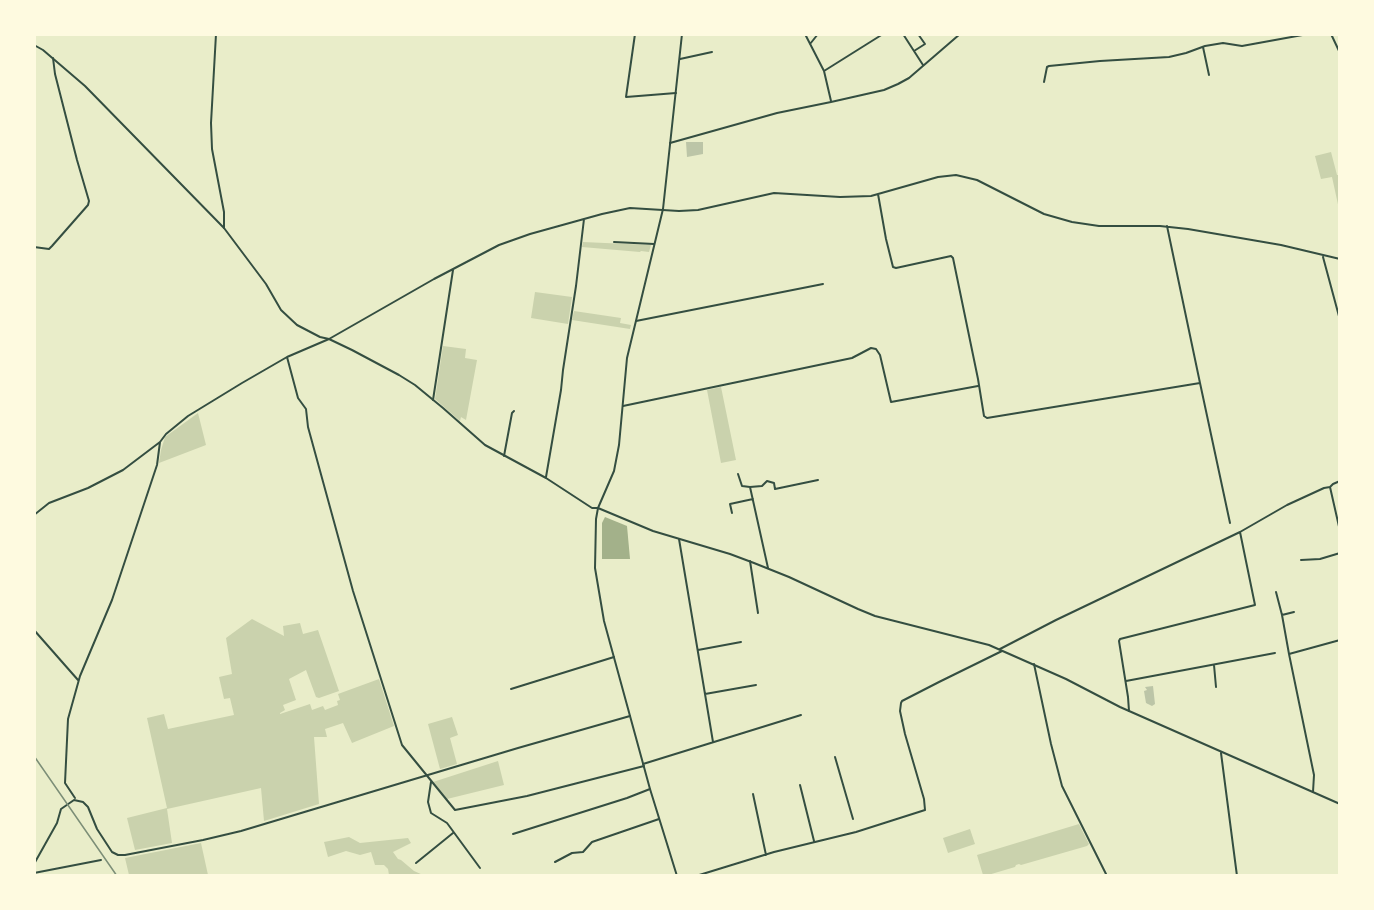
<!DOCTYPE html>
<html>
<head>
<meta charset="utf-8">
<style>
	body { margin:0 }
	#map { position:relative; width:1374px; height:910px; overflow:hidden; background:#e9edc9; font-family:"Golos Text",sans-serif }
	canvas { display:block }
	.frame { position:absolute; inset:0; border:36px solid #fefae0; pointer-events:none }
</style>
</head>
<body>
<div id="map">
<canvas width="1374" height="910"></canvas>
<div class="frame"></div>
</div>
<script>
const context = document.querySelector('canvas').getContext('2d');
context.lineJoin = 'round';
function fill(path, color) {
  context.fillStyle = color;
  context.fill(path, 'evenodd');
}
function poly(rows) {
  const path = new Path2D();
  for (const r of rows) {
    path.moveTo(r[0], r[1]);
    for (let i = 2; i < r.length; i += 2) path.lineTo(r[i], r[i + 1]);
  }
  return path;
}
function stroke(path, color, width, dash) {
  context.strokeStyle = color;
  context.lineWidth = width;
  context.lineCap = dash ? 'butt' : 'round';
  context.setLineDash(dash || []);
  context.stroke(path);
}
fill(poly([
	[1331,152,1337,175,1339,175,1339,209,1332,177,1321,179,1315,156],
	[583,242,605,243,651,245,649,252,641,251,640,252,582,247],
	[535,292,572,297,568,324,531,318],
	[574,311,621,318,620,323,631,325,630,329,572,320],
	[443,346,466,349,465,358,477,360,466,420,461,417,460,421,435,399],
	[721,387,736,460,721,463,707,390],
	[198,413,206,445,159,463,161,450,165,437],
	[252,619,284,636,283,626,300,623,303,634,318,630,339,691,319,698,316,697,306,670,289,679,296,700,283,705,285,710,280,713,280,714,310,704,312,710,323,706,325,710,338,705,337,701,340,700,338,694,379,679,394,726,352,743,343,723,325,729,327,737,314,737,319,804,264,821,261,788,167,809,172,843,135,850,127,818,167,808,147,718,164,714,168,729,234,715,230,698,224,699,219,677,232,674,226,638],
	[452,717,458,735,450,738,457,764,440,769,428,724],
	[498,761,504,785,447,799,433,782],
	[1079,824,1089,844,1087,846,1021,865,1019,864,1016,865,1015,867,988,875,983,875,977,855],
	[970,829,975,844,948,853,943,838],
	[349,837,360,843,408,838,411,843,393,852,398,859,401,860,414,871,423,875,389,875,388,869,384,865,375,865,371,852,360,855,346,851,328,857,324,842],
	[201,843,208,875,129,875,125,858]
]), '#cad2ad');
fill(poly([
	[605,517,627,526,630,559,602,559,602,523]
]), '#a3b18a');
fill(poly([
	[686,142,703,142,703,154,687,157],
	[1153,686,1155,704,1152,706,1146,703,1144,691,1147,690,1145,687]
]), '#bcc5a7');
stroke(poly([
	[216,34,211,123,212,149,224,212,224,228],
	[635,34,626,97,676,93],
	[805,34,824,71,831,101],
	[903,34,923,65],
	[810,44,818,34],
	[1203,47,1209,75],
	[914,51,925,44,918,34],
	[680,59,712,52],
	[824,71,883,34],
	[1044,82,1047,67,1049,66,1100,61,1169,57,1186,53,1205,46,1223,43,1242,46,1308,34],
	[670,143,777,113,831,102,884,90,898,84,909,78,960,34],
	[878,194,886,239,893,267,896,268,951,256,953,258,978,379,984,416,987,418,1200,383,1167,226],
	[614,242,654,244],
	[34,247,49,249,52,246,88,205,89,201,77,160,55,74,53,58],
	[1323,257,1340,320],
	[636,321,823,284],
	[287,357,298,398,306,409,308,427,353,591,402,745,455,810,527,796,644,766],
	[1200,383,1230,523],
	[433,400,453,270],
	[623,406,852,358,871,348,876,349,880,355,891,402,978,386],
	[504,456,512,413,514,411],
	[738,474,742,486,750,487,768,568],
	[546,477,561,390,563,370,576,286,584,219],
	[1340,481,1333,484,1330,487,1340,531],
	[750,487,762,486,767,481,774,483,775,489,818,480],
	[732,513,730,504,753,499],
	[34,515,49,503,88,488,123,470,160,442,166,434,188,416,242,383,287,357,329,339,434,279,499,245,530,234,602,214,630,208,679,211,698,210,774,193,840,197,871,196,938,177,956,175,977,180,1044,214,1072,222,1099,226,1160,226,1188,229,1281,245,1340,259],
	[679,539,705,694],
	[1301,560,1320,559,1340,553],
	[750,561,758,613],
	[1276,592,1282,615],
	[34,630,78,680],
	[1000,649,1056,620,1240,532],
	[698,650,741,642],
	[1289,654,1282,615,1294,612],
	[1034,664,1051,744,1062,786,1107,876],
	[1214,665,1216,687],
	[1126,681,1275,653],
	[511,689,614,657],
	[1129,711,1128,697,1119,641,1120,639,1255,605,1240,532,1287,505,1324,488,1330,487],
	[713,742,705,694,756,685],
	[1221,753,1237,876],
	[835,757,853,819],
	[643,764,801,715],
	[431,782,428,802,431,813,447,823,480,868],
	[800,785,814,841],
	[1313,792,1314,775,1289,654,1340,640],
	[753,794,766,855],
	[75,798,65,783,68,719,80,676,112,600,157,465,160,442],
	[513,834,627,798,650,789],
	[555,862,572,853,583,852,592,842,659,819],
	[416,863,453,833],
	[34,864,57,823,61,809,74,800,83,802,88,807,97,829,112,852,118,855,125,855,203,840,241,831,518,748,630,716],
	[34,873,101,860],
	[696,876,774,852,856,832,925,810,924,799,905,734,900,711,901,703,902,701,939,682,1002,651]
]), '#344e41', 2);
stroke(poly([
	[1331,34,1340,53],
	[34,45,43,50,85,86,224,228,266,284,281,310,297,325,320,337,329,339,352,350,399,375,415,385,443,408,485,445,546,478,592,508,598,508,653,531,730,554,754,563,789,577,858,609,875,616,989,645,1066,679,1120,707,1340,804],
	[677,876,650,789,604,621,595,568,596,519,598,508,614,471,619,445,627,358,663,209,682,34]
]), '#344e41', 2);
stroke(poly([
	[34,756,117,876]
]), '#7c8e77', 1.5);
</script>
</body>
</html>
